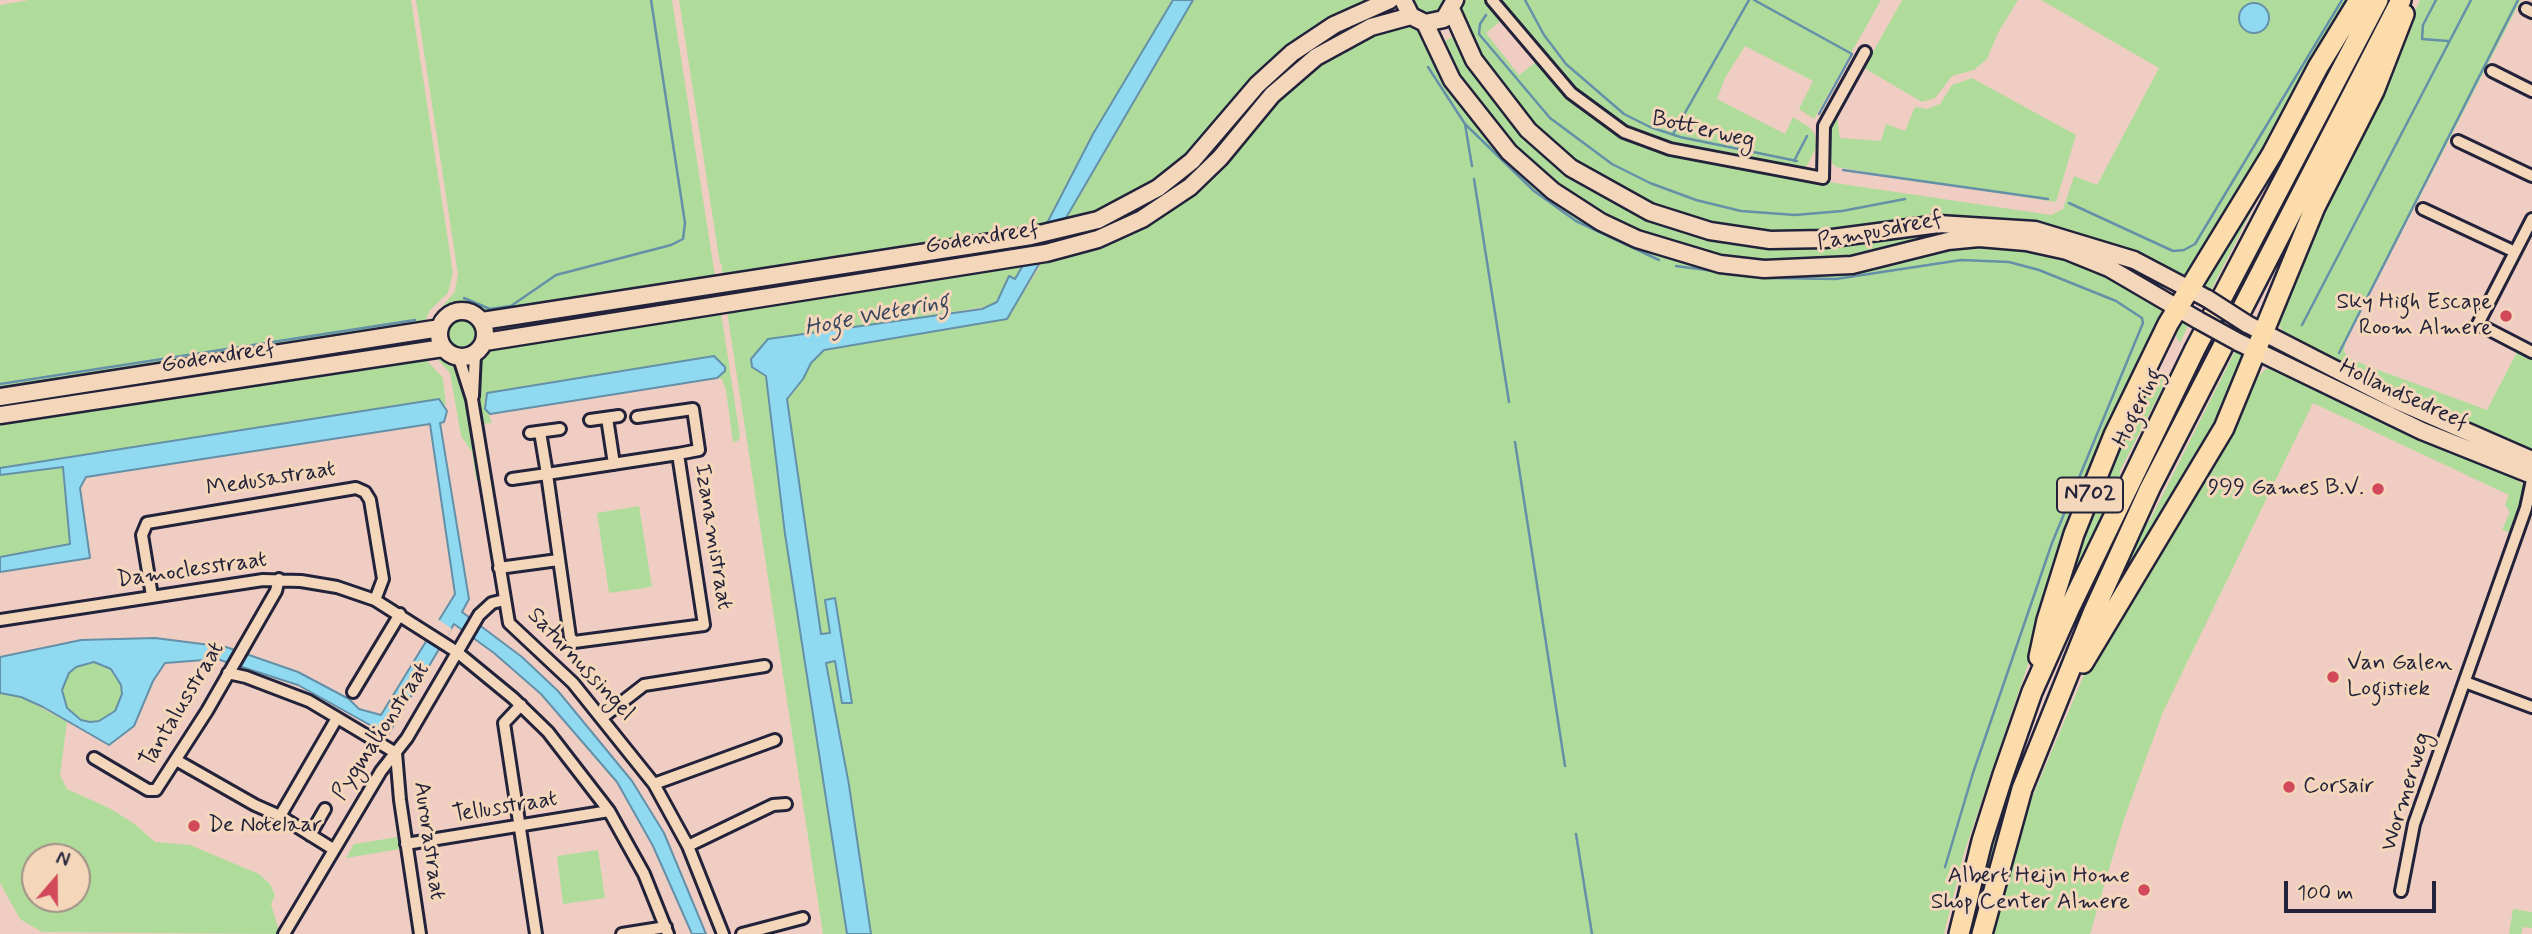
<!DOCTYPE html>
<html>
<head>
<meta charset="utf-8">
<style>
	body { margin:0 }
	#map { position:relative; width:2532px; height:934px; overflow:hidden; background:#f0cdc3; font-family:Mynerve,sans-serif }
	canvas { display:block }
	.north { position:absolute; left:21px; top:843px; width:70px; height:70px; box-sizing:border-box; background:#f4d7ba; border:2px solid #a08f87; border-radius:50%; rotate:20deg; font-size:19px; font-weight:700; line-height:28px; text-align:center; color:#22223b }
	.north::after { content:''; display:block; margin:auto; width:24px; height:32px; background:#d1495b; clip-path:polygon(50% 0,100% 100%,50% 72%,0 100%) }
	.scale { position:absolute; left:2284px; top:881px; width:152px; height:32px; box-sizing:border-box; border:4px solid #22223b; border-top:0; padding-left:9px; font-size:21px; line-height:24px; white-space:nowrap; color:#22223b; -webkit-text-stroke:5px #f4d7ba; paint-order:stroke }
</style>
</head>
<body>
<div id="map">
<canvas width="2532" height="934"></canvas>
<div class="north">N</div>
<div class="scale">100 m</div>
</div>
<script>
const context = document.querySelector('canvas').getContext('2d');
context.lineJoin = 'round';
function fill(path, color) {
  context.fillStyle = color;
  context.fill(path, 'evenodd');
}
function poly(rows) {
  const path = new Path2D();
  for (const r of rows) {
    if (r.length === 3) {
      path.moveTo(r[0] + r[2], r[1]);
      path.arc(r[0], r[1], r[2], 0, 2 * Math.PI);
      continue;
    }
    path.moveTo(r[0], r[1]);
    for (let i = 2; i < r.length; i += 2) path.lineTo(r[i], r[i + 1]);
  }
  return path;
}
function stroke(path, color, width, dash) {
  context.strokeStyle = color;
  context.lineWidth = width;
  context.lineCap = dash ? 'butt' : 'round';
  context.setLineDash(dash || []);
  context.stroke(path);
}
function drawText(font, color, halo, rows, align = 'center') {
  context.font = font + ' Mynerve,sans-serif';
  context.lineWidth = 6;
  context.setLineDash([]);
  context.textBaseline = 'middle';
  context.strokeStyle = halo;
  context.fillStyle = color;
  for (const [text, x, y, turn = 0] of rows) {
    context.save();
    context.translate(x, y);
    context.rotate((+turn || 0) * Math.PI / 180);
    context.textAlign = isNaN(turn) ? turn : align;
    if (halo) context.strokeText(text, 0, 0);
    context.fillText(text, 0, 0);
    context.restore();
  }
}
fill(poly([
	[29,0,411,0,453,273,448,293,430,310,422,328,0,395,0,5],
	[416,0,672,0,715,276,712,276,713,284,483,316,472,308,457,307,428,325,455,291,458,274],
	[679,0,1173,0,1093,134,1043,231,724,282,721,265,724,264,720,264],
	[1193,0,1383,0,1344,17,1141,195,1059,228],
	[1413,0,1445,0,1439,10,1427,13,1419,10],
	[1461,0,1489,0,1504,18,1486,33,1519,75,1539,60,1625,134,1788,176,2051,215,2063,209,2074,176,2097,185,2159,68,2041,0,2355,0,2190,272,2182,275,2016,225,1818,236,1723,230,1619,193,1544,140,1500,80,1485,71,1459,22],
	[2250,3,2260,4,2267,10,2269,18,2261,31,2239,12],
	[1499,0,1881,0,1814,119,1799,109,1813,81,1745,46,1725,78,1717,99,1785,134,1793,117,1809,127,1815,134,1816,148,1804,171,1664,141,1616,120,1572,86],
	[1902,0,2018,0,1998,33,1987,59,1974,70,1952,76,1935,98,1922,102,1864,68],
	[2367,0,2300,127,2296,125,2210,292,2200,285],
	[2420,0,2521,0,2346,340,2344,351,2349,358,2373,368,2487,410,2518,350,2532,358,2532,448,2526,450,2460,425,2289,338,2283,332,2277,319,2287,285],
	[1390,4,1394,16,1334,43,1217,157,1142,215,1047,249,1054,237,1134,207,1307,46],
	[1411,23,1423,35,1475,120,1600,225,1755,272,1982,241,2073,261,2118,280,2160,308,2163,318,2041,626,1964,853,1944,934,871,934,849,785,826,663,835,661,842,703,852,703,843,657,830,634,821,635,786,399,803,379,811,363,824,350,1007,319,1039,268,1041,259,1154,216,1285,86,1354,38],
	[1457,35,1554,158,1721,237,1927,228,2052,237,2167,281,2160,293,2031,238,1850,261,1733,262,1653,241,1572,200,1499,136,1437,45],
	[1972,78,2076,135,2056,202,1836,167,1832,163,1828,133,1837,116,1840,138,1881,141,1886,124,1905,131,1915,107,1927,109,1940,104,1952,85],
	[1038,239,1031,251,727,298,725,289],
	[1027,259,1015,279,1009,277,997,302,991,306,893,321,752,367,766,376,785,534,847,934,823,934,726,305],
	[704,293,705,301,500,335,498,323],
	[717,307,718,314,721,313,740,436,738,441,733,442,726,391,722,379,717,378,725,371,484,401,492,423,481,424,477,368,486,349],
	[2177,316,2195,322,2192,328,2188,326,2180,343,2171,328],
	[462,334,16],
	[415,336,417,348,0,413,0,400],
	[2238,345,2253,354,2230,401,2085,657,2141,529,2150,520],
	[431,352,453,360,459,370,470,413,481,481,476,480,472,452,461,436,450,373],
	[423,356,443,378,446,406,439,399,0,468,0,418],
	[2275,367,2381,422,2383,419,2513,476,2523,485,2524,495,2512,533,2502,530,2510,512,2505,505,2509,495,2313,403,2163,712,2123,822,2090,934,1988,934,2026,812,2089,663,2254,380,2266,369],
	[2157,377,2167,379,2120,471,2120,482,2053,623,2066,569,2146,379],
	[63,466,70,545,0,557,0,475],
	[639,506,652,587,609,593,597,513],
	[92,692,30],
	[0,693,21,697,67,722,60,775,67,789,111,809,136,825,155,842,190,845,259,874,270,884,275,895,271,904,280,934,42,932,20,919,0,883],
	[35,857,77,857,77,899,35,899],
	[2000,803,2009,806,1974,934,1964,934],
	[398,837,400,849,346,858,354,844],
	[598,850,605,898,563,904,557,856],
	[2513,909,2532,912,2532,928,2523,927,2521,934,2509,934]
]), '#b0dc9b');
const water = poly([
	[1173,0,1193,0,1007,319,824,350,811,363,803,379,787,399,821,634,830,633,825,600,835,598,852,703,842,703,835,661,826,663,849,785,871,934,847,934,785,534,766,376,752,367,751,359,768,339,982,309,997,302,1009,276,1015,279,1043,231,1093,134,1173,0],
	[2254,18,15],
	[714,356,725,367,725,371,717,378,490,414,485,409,487,393,714,356],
	[439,399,447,411,444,422,440,423,469,599,462,612,522,657,558,691,632,781,664,833,706,934,692,934,653,846,617,782,541,694,494,653,454,624,388,735,298,685,217,659,165,663,153,681,134,726,109,745,43,707,21,697,0,693,0,657,81,640,155,638,226,647,298,672,349,699,359,709,381,715,455,594,430,424,86,477,80,488,90,558,0,572,0,557,70,544,63,467,0,475,0,468,439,399],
	[94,662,111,669,121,685,122,694,115,711,99,721,90,722,81,720,67,708,62,690,69,673,76,667,94,662]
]);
fill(water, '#90daf1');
stroke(water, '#6490a8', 2);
fill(poly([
	[436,618,452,629,441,648,425,636]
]), '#f0cdc3');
stroke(poly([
	[1525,0,1544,35,1566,64,1624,114,1650,127,1680,137,1797,161],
	[1754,0,1852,54,1819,114],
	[2436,0,2423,25,2422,39,2448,41],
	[1486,15,1480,24,1479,34,1550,118,1612,164,1650,183,1696,200,1741,211,1795,215,1842,211,1905,199],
	[1428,67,1465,124,1534,191,1576,221,1659,260],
	[1465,124,1472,166],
	[1673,134,1749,0],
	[1794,161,1807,136],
	[1843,170,2048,199],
	[1474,179,1509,402],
	[2069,203,2173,251,2184,250,2195,244,2342,0],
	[1676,266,1768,278,1836,279,1961,260,2009,262,2039,270,2116,301,2142,318,2143,323,2052,543,1973,773,1945,867],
	[464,298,490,309,511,306,556,275,671,245,683,239,685,223,651,0],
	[2302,325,2471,0],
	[2339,353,2518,0],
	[0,384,415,320],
	[1515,442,1565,766],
	[1576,834,1592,934]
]), '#6490a8', 2.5);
const minor = poly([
	[1492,0,1571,93,1624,132,1670,149,1823,178,1824,126,1865,52],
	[2526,9,2532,12],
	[2492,71,2532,91],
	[2458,141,2532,176],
	[2423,209,2515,252],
	[2532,219,2478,324,2532,352],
	[459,358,472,399,509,623,573,683,654,784,688,846,723,934],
	[473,396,475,354],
	[637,417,693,409,699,450,678,454],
	[607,418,614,464],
	[590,420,619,416],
	[530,433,560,429],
	[678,454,704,625,574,642,570,637,547,474,678,454],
	[512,479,547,474,540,432],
	[499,568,558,560],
	[152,596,142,535,147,523,356,488,365,492,370,500,383,579,375,600],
	[0,620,263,580,301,581,337,587,375,600,457,652,513,698,548,732,609,811,644,874,668,934],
	[228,673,246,677,309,701,396,753,400,800,420,934],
	[2465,682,2532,707],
	[353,692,400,614],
	[521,705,504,723,536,934],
	[603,717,644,685,765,666],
	[94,758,148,790,156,790,207,711,276,591,279,579],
	[176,760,255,805,280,816,333,849],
	[654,784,775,740],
	[280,816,337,718],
	[310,835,325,809],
	[406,844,609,811],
	[688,846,773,805,786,804],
	[2401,891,2414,824,2526,508,2532,480],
	[284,934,381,771,407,738,479,615,492,603,504,600],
	[622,934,666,927],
	[742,934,803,918]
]);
const secondary = poly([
	[1403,0,1411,16,1425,23,1444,19,1455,0],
	[1452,11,1474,60,1528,130,1571,168,1650,212,1710,231,1770,240,1825,239,1939,224,2035,230,2134,260,2208,299],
	[1425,23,1452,80,1509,152,1553,191,1601,222,1637,239,1720,264,1764,269,1852,265,1948,241,1979,238,2026,242,2067,251,2109,268,2198,320],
	[462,334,23],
	[482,321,1031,236,1098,220,1158,188,1192,161,1257,85,1292,53,1334,25,1390,0],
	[2247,324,2395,400,2532,460],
	[485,342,1046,253,1098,239,1142,219,1190,187,1220,158,1272,95,1316,57,1371,27,1411,16],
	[2238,342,2422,431,2532,475],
	[0,397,440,328],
	[0,415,443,348]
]);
const trunk = poly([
	[2039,657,2047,620,2074,534,2114,435,2168,324,2272,154,2318,67,2359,0],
	[2083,663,2224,428,2315,207,2374,91,2404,14],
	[1959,934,1982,841,2003,775,2032,692,2070,607,2195,349,2378,0],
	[1982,934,2022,789,2093,613,2150,488,2401,0]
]);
stroke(minor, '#22223b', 16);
stroke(secondary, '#22223b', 21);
stroke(trunk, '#22223b', 24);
stroke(minor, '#f4d7ba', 10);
stroke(secondary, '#f4d7ba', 16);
stroke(trunk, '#fddcac', 19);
const secondaryBridge = poly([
	[2208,299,2247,324],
	[2198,320,2238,342]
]);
stroke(secondaryBridge, '#22223b', 21, []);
stroke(secondaryBridge, '#f4d7ba', 16);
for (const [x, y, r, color] of [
	[2506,316,7,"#d1495b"],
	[2378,489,7,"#d1495b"],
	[2333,677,7,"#d1495b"],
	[2289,787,7,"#d1495b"],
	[194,826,7,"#d1495b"],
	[2144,890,7,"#d1495b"]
]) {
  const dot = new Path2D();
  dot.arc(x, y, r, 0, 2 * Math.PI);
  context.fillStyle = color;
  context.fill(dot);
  stroke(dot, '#f4d7ba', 2.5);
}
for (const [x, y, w] of [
	[2090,495,66]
]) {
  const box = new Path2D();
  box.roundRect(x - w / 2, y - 17.5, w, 35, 5);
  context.fillStyle = '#f4d7ba';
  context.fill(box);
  stroke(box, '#22223b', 2);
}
drawText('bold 21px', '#22223b', null, [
	["N702",2090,495]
]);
drawText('23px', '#22223b', '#f4d7ba', [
	["Botterweg",1703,131,13],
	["Pampusdreef",1880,232,-11],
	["Godendreef",982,239,-9],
	["Godendreef",218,358,-9],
	["Hollandsedreef",2403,396,25],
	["Hogering",2139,408,-64],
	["Medusastraat",271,480,-9],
	["Izanamistraat",712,537,81],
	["Damoclesstraat",192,571,-8],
	["Saturnussingel",580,665,47],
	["Tantalusstraat",183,705,-59],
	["Pygmalionstraat",382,732,-57],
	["Wormerweg",2407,792,-73],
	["Tellusstraat",505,808,-9],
	["Aurorastraat",428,841,82]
]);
drawText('23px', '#22223b', '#f4d7ba', [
	["Sky High Escape",2492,303],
	["Room Almere",2492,329],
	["999 Games B.V.",2364,489],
	["Van Galen",2347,664,"left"],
	["Logistiek",2347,690,"left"],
	["Corsair",2303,787,"left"],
	["De Notelaar",208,826,"left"],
	["Albert Heijn Home",2130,877],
	["Shop Center Almere",2130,903]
], 'right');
drawText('italic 24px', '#38475f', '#f4d7ba', [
	["Hoge Wetering",877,316,-11]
]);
</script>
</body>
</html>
